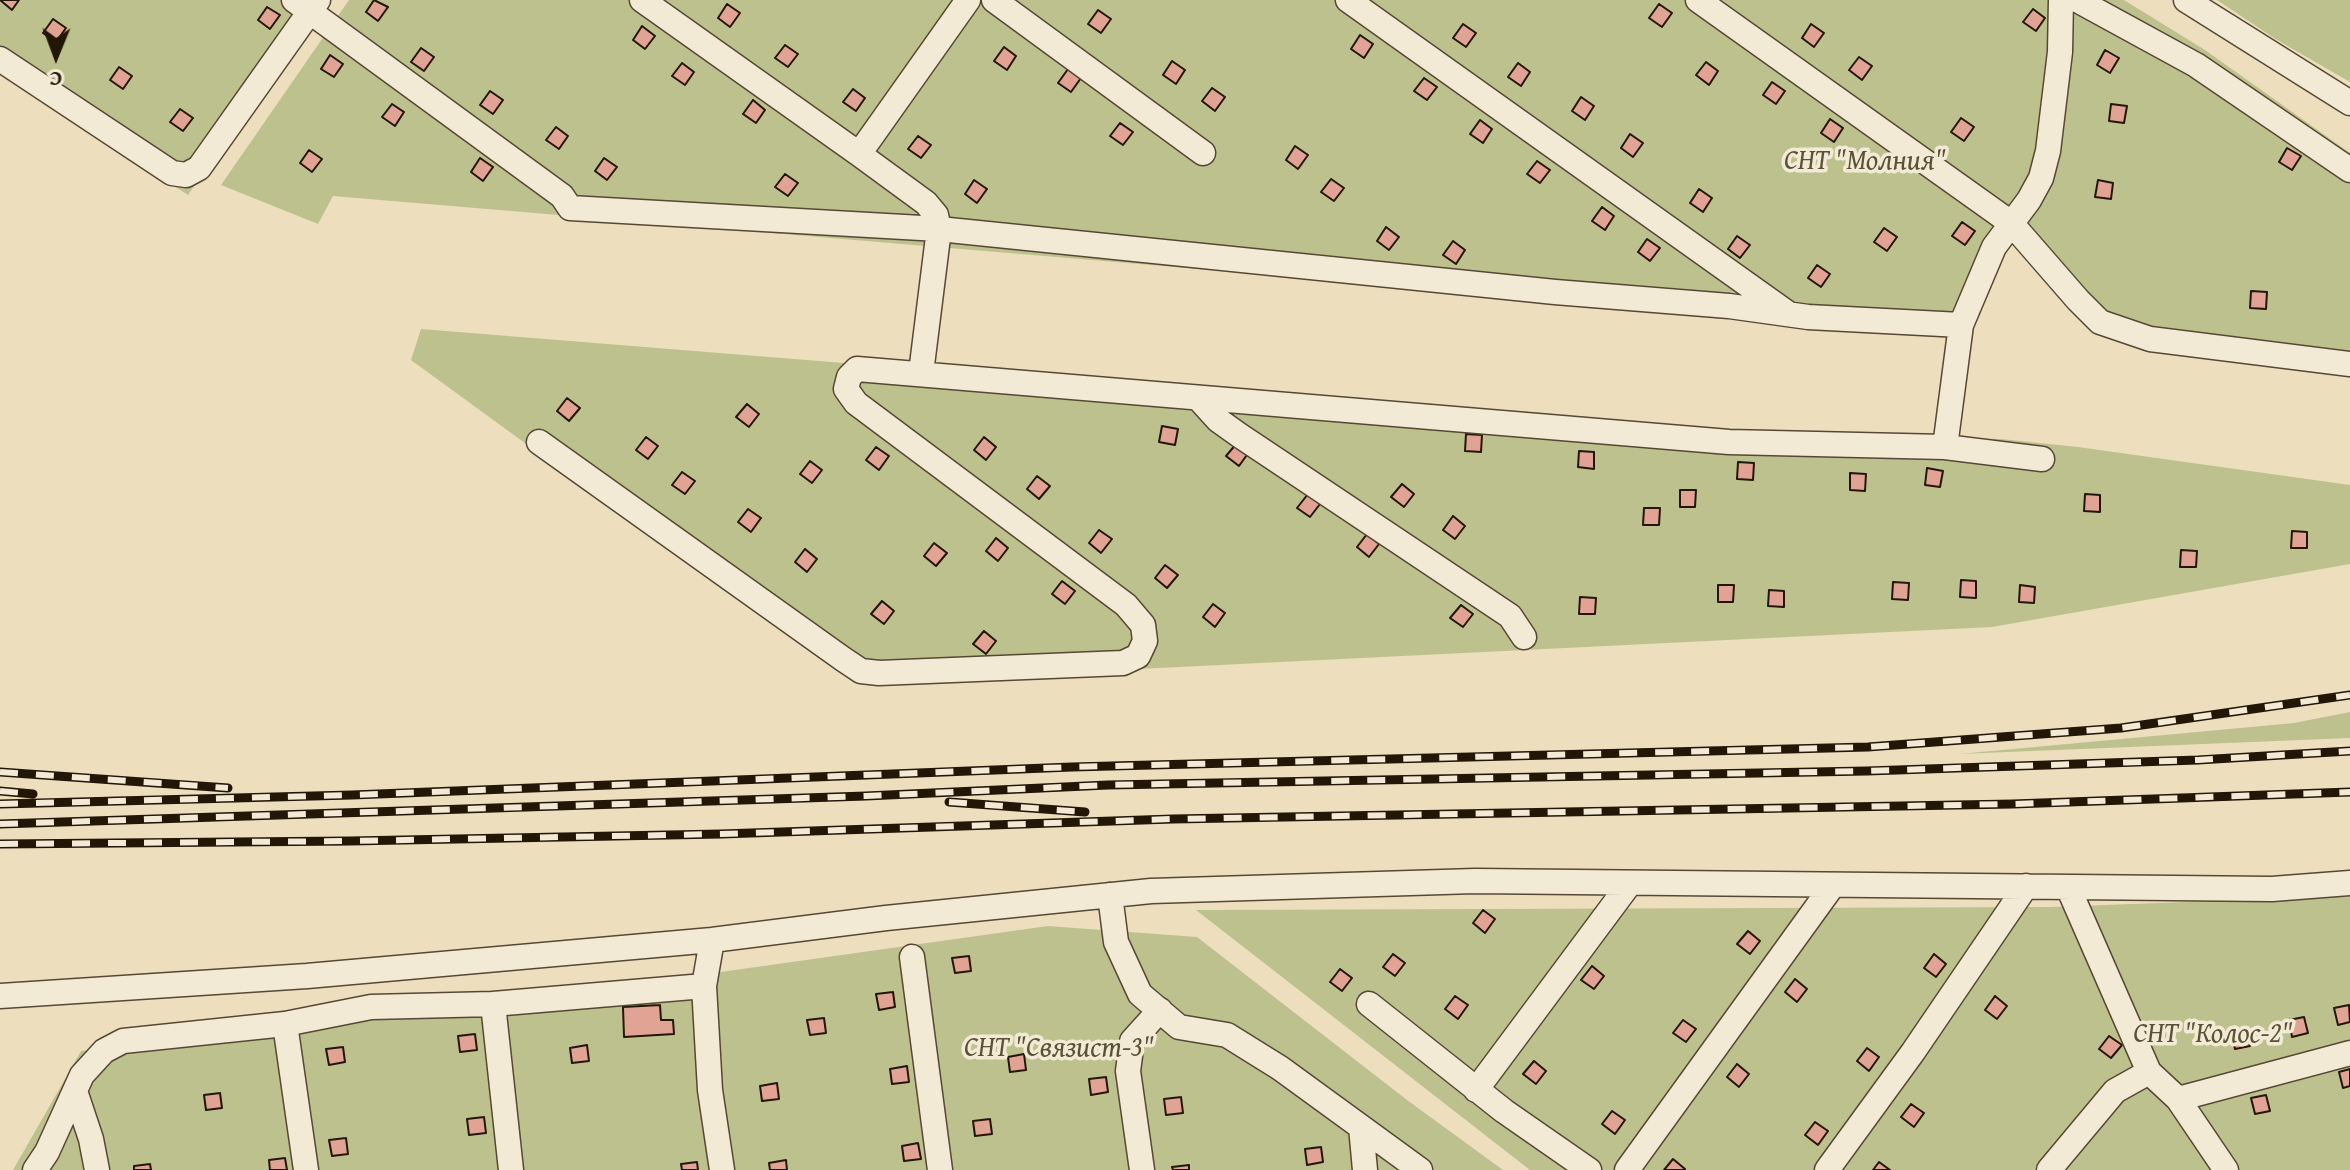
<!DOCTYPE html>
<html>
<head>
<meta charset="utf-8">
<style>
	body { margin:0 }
	#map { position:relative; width:2350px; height:1170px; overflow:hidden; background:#eddfbe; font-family:"Gentium Book Plus",serif }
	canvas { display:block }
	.north { position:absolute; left:16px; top:16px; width:80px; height:80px; -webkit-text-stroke:6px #f3ead5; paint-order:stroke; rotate:181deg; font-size:22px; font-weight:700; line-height:32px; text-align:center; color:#241607 }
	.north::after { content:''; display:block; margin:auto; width:28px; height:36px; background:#241607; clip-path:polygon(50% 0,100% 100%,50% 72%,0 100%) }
</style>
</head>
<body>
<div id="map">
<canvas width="2350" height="1170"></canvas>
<div class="north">С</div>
</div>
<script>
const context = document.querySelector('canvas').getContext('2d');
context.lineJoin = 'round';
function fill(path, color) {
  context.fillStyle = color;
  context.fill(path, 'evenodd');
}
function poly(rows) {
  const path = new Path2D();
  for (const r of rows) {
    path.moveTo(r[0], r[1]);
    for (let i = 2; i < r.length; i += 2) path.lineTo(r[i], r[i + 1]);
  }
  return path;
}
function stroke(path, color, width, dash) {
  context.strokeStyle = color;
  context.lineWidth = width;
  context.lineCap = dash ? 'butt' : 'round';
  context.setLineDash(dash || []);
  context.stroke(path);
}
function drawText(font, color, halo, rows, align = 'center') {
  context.font = font + ' "Gentium Book Plus",serif';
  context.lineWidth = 7;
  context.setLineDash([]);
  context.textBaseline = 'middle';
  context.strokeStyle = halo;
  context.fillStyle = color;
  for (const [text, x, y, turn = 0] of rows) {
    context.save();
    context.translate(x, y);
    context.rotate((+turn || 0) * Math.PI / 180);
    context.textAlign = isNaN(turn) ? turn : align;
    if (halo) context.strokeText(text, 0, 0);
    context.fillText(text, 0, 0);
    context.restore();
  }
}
fill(poly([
	[0,0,322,0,188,195,0,73],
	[349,0,2124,0,2205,50,2350,153,2350,375,2090,325,2007,239,1969,334,333,196,318,224,221,185],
	[2217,0,2350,0,2350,82,2277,40],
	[421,329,1714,433,2001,439,2078,447,2350,485,2350,564,1992,627,854,683,411,360],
	[2350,712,2350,738,1959,754,2294,723],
	[2350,896,2350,1170,1530,1170,1196,910,2050,907],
	[1048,926,1197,937,1407,1100,1503,1170,13,1170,81,1051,493,1004]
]), '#bdc18e');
const building = poly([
	[0,0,19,0,12,10,0,0],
	[374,0,388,7,378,21,366,12,374,0],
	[727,4,740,13,730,27,718,18,727,4],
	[1659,4,1672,13,1662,27,1649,18,1659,4],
	[267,7,280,15,270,29,258,20,267,7],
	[2033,9,2045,18,2036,31,2023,22,2033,9],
	[1098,10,1111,19,1101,33,1088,24,1098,10],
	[53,19,66,28,56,42,43,33,53,19],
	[1463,24,1476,33,1466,47,1453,38,1463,24],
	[1811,24,1824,33,1814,47,1802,38,1811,24],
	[642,26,655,36,645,49,633,40,642,26],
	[1360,35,1373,44,1364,58,1351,49,1360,35],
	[785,45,798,54,788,67,775,58,785,45],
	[1004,47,1016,56,1007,70,994,61,1004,47],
	[421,48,434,57,424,71,411,62,421,48],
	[2105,50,2119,58,2110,73,2097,65,2105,50],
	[330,55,343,64,334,77,321,69,330,55],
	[1859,57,1872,66,1862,80,1849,70,1859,57],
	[1172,61,1185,70,1176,84,1163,75,1172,61],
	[1706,62,1718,71,1709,85,1696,75,1706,62],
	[682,63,694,72,685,85,672,76,682,63],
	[1518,63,1530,72,1521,86,1508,77,1518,63],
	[119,67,132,76,123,89,110,80,119,67],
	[1068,69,1081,78,1071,92,1058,83,1068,69],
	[1424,78,1437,87,1427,100,1414,91,1424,78],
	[1772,82,1785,91,1776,104,1763,95,1772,82],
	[1212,88,1225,97,1215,111,1202,101,1212,88],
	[853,89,865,98,856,111,843,102,853,89],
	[490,91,503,100,493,114,480,105,490,91],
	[1581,97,1594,106,1585,120,1572,111,1581,97],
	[753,100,765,110,756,123,743,114,753,100],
	[392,104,404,112,395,126,382,117,392,104],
	[2111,104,2127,106,2124,123,2109,121,2111,104],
	[180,109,193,118,183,131,170,122,180,109],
	[1961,118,1974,127,1964,141,1951,132,1961,118],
	[1830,119,1843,128,1834,142,1821,133,1830,119],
	[1480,120,1492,129,1483,143,1470,134,1480,120],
	[1120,123,1133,132,1123,145,1110,136,1120,123],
	[556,127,568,136,559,149,546,140,556,127],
	[1630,134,1643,143,1633,157,1621,148,1630,134],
	[918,136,931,145,921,158,908,149,918,136],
	[1295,146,1308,155,1298,169,1286,160,1295,146],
	[2287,148,2301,156,2292,170,2279,162,2287,148],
	[309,150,322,159,312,172,300,163,309,150],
	[480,158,493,167,483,181,471,172,480,158],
	[604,158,617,167,607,180,595,171,604,158],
	[1537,161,1550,170,1540,183,1527,174,1537,161],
	[785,174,798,183,788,196,775,187,785,174],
	[1331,179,1344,188,1334,201,1321,192,1331,179],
	[974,180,987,189,977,203,965,194,974,180],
	[2098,180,2113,183,2111,199,2095,197,2098,180],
	[1699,189,1712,198,1703,212,1690,203,1699,189],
	[1602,207,1614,216,1605,230,1592,221,1602,207],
	[1962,222,1975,231,1965,245,1952,236,1962,222],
	[1386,227,1399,237,1389,250,1377,241,1386,227],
	[1884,228,1897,237,1887,251,1874,242,1884,228],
	[1737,236,1750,245,1740,258,1728,249,1737,236],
	[1647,239,1660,248,1650,261,1638,252,1647,239],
	[1453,241,1465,250,1456,264,1443,255,1453,241],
	[1817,265,1830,274,1821,287,1808,278,1817,265],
	[2251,291,2267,292,2266,309,2250,308,2251,291],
	[567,398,580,408,569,421,557,411,567,398],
	[747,404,759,414,749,427,736,417,747,404],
	[1162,426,1178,429,1175,445,1159,442,1162,426],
	[1466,434,1482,435,1481,452,1465,451,1466,434],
	[646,437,658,446,648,459,636,450,646,437],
	[984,437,996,447,986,460,974,450,984,437],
	[1237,443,1249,452,1239,466,1226,456,1237,443],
	[876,447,889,456,879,470,866,460,876,447],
	[1579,451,1594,452,1594,469,1578,467,1579,451],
	[810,461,822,470,812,483,800,474,810,461],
	[1738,462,1754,463,1753,480,1737,479,1738,462],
	[1927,468,1943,471,1940,487,1925,485,1927,468],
	[682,472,695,481,685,494,672,485,682,472],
	[1850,473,1866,474,1865,491,1850,490,1850,473],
	[1037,476,1050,486,1039,499,1027,489,1037,476],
	[1402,484,1414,494,1404,507,1391,497,1402,484],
	[1680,490,1696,490,1695,507,1680,507,1680,490],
	[1308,494,1320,504,1310,517,1297,508,1308,494],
	[2085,494,2100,495,2100,512,2084,511,2085,494],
	[1644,508,1660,508,1659,525,1643,525,1644,508],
	[748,509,761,518,751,532,738,522,748,509],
	[1453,516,1465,526,1455,539,1443,530,1453,516],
	[1099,530,1112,539,1101,553,1089,543,1099,530],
	[2292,531,2307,532,2307,548,2291,548,2292,531],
	[1367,534,1379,544,1369,557,1357,547,1367,534],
	[996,538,1008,548,998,561,986,551,996,538],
	[934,543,947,553,936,566,924,556,934,543],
	[805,549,817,559,807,572,795,562,805,549],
	[2181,550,2197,551,2196,567,2180,567,2181,550],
	[1165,565,1178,575,1167,588,1155,578,1165,565],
	[1961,580,1976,581,1976,598,1960,597,1961,580],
	[1062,581,1075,591,1065,604,1052,594,1062,581],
	[1893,582,1909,583,1908,600,1892,599,1893,582],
	[1718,585,1734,585,1733,602,1718,602,1718,585],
	[2020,585,2035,587,2034,603,2019,602,2020,585],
	[1769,590,1784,591,1784,607,1768,606,1769,590],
	[1580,597,1596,598,1595,614,1579,614,1580,597],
	[882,601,894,611,884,624,871,614,882,601],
	[1213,604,1225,613,1215,627,1203,617,1213,604],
	[1461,605,1473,614,1463,627,1450,618,1461,605],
	[984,631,996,641,986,654,973,644,984,631],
	[1483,910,1495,919,1485,933,1473,923,1483,910],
	[1748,931,1760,941,1750,954,1737,944,1748,931],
	[1393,954,1405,963,1395,976,1383,967,1393,954],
	[1934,954,1946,964,1936,977,1924,968,1934,954],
	[969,956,971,971,955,973,952,958,969,956],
	[1592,966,1604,976,1594,989,1581,980,1592,966],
	[1340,969,1352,978,1342,991,1330,982,1340,969],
	[1795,979,1807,989,1797,1002,1785,992,1795,979],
	[893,992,895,1007,879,1010,876,994,893,992],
	[1455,996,1468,1005,1458,1019,1445,1009,1455,996],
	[1995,996,2007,1006,1997,1019,1985,1010,1995,996],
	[660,1005,661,1020,673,1020,674,1034,624,1037,623,1007,660,1005],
	[2349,1005,2350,1022,2338,1025,2334,1008,2349,1005],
	[2304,1017,2308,1033,2292,1037,2289,1020,2304,1017],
	[824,1018,826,1033,810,1035,807,1020,824,1018],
	[1683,1020,1696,1029,1686,1042,1673,1033,1683,1020],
	[2246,1029,2250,1046,2235,1049,2231,1033,2246,1029],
	[475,1034,477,1050,460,1052,458,1036,475,1034],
	[2109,1036,2122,1045,2111,1058,2099,1049,2109,1036],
	[587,1045,589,1061,572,1063,570,1048,587,1045],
	[343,1047,345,1062,329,1065,326,1049,343,1047],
	[1867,1048,1879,1057,1869,1071,1857,1061,1867,1048],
	[1024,1054,1026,1070,1010,1072,1008,1057,1024,1054],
	[1534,1061,1546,1071,1536,1084,1523,1074,1534,1061],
	[1737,1064,1749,1074,1739,1087,1727,1077,1737,1064],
	[907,1066,909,1082,892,1084,890,1069,907,1066],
	[2350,1069,2350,1086,2343,1088,2339,1072,2350,1069],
	[1106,1077,1108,1092,1091,1095,1089,1079,1106,1077],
	[777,1083,779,1099,762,1101,760,1086,777,1083],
	[220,1093,222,1108,206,1110,204,1095,220,1093],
	[2266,1095,2270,1111,2255,1114,2251,1098,2266,1095],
	[1181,1097,1183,1113,1166,1115,1164,1099,1181,1097],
	[1911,1104,1924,1113,1914,1127,1901,1117,1911,1104],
	[1612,1111,1625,1120,1615,1134,1602,1124,1612,1111],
	[484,1117,486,1133,469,1135,467,1119,484,1117],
	[990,1119,992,1134,975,1136,973,1121,990,1119],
	[1815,1122,1828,1131,1818,1145,1805,1135,1815,1122],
	[346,1138,348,1154,332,1156,329,1140,346,1138],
	[918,1143,921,1159,904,1161,902,1146,918,1143],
	[1321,1147,1323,1162,1307,1165,1305,1149,1321,1147],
	[285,1158,287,1170,270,1170,269,1160,285,1158],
	[1673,1159,1685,1169,1684,1170,1664,1170,1673,1159],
	[786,1160,787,1170,770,1170,769,1163,786,1160],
	[697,1162,698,1170,682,1170,681,1164,697,1162],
	[1879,1162,1890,1170,1873,1170,1879,1162],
	[150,1164,151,1170,134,1170,134,1166,150,1164],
	[1189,1165,1189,1170,1173,1170,1172,1167,1189,1165]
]);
fill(building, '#e1a393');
stroke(building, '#241607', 2);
const minor = poly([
	[294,0,562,196,570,208,939,229,1555,292,1729,306,1808,317,1961,325],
	[642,0,859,154,926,203,936,215,939,229,921,373],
	[994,0,1203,153],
	[1348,0,1786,312],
	[1698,0,2011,223,2078,300,2100,322,2150,339,2350,364],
	[2077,0,2196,65,2350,170],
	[2186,0,2350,103],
	[0,59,172,173,186,175,199,168,318,0],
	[859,154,968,0],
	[1199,399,1218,420,1239,435,1510,616,1524,637],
	[539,442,843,659,861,671,879,673,1123,663,1138,656,1145,641,1143,625,1126,605,856,403,846,389,849,377,857,369,1729,442,1945,447,2042,459],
	[1945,447,1961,325,1994,247,2029,200,2041,178,2048,151,2060,52,2061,0],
	[2068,887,2149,1072,2178,1099,2226,1170],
	[1110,895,1116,942,1140,994,1179,1027,1227,1035,1280,1068,1420,1170],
	[712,940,704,986,710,1090,722,1170],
	[912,957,940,1170],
	[0,996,307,976,712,940,886,918,1151,891,1475,881,2272,889,2350,883],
	[493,1004,511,1170],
	[1369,1004,1504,1111,1589,1170],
	[285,1024,306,1170],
	[1476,1090,1630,883],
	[75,1091,91,1139,97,1170],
	[2178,1099,2350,1053],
	[1361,1127,1365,1170],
	[35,1170,47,1152,82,1075,104,1051,123,1041,285,1024,371,1007,493,1004,704,986],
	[1142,1170,1128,1071,1132,1041,1160,1010],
	[1627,1170,1833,885],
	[1827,1170,1913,1052,2026,886],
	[2049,1170,2115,1091,2149,1072]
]);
stroke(minor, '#564835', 27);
stroke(minor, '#f3ead5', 24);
const rail = poly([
	[0,772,228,788],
	[0,791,33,794],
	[949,802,1085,812],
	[0,804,352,795,1072,767,1868,747,2121,728,2350,695],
	[0,824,866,796,1108,785,1867,771,2198,760,2350,751],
	[0,844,350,841,721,834,1173,819,2013,804,2350,792]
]);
stroke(rail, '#241607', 9);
stroke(rail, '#f3ead5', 6, [18]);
drawText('italic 28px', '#5a5236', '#f3ead5', [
	["СНТ \"Молния\"",1865,162],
	["СНТ \"Колос-2\"",2213,1035],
	["СНТ \"Связист-3\"",1059,1049]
]);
</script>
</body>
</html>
